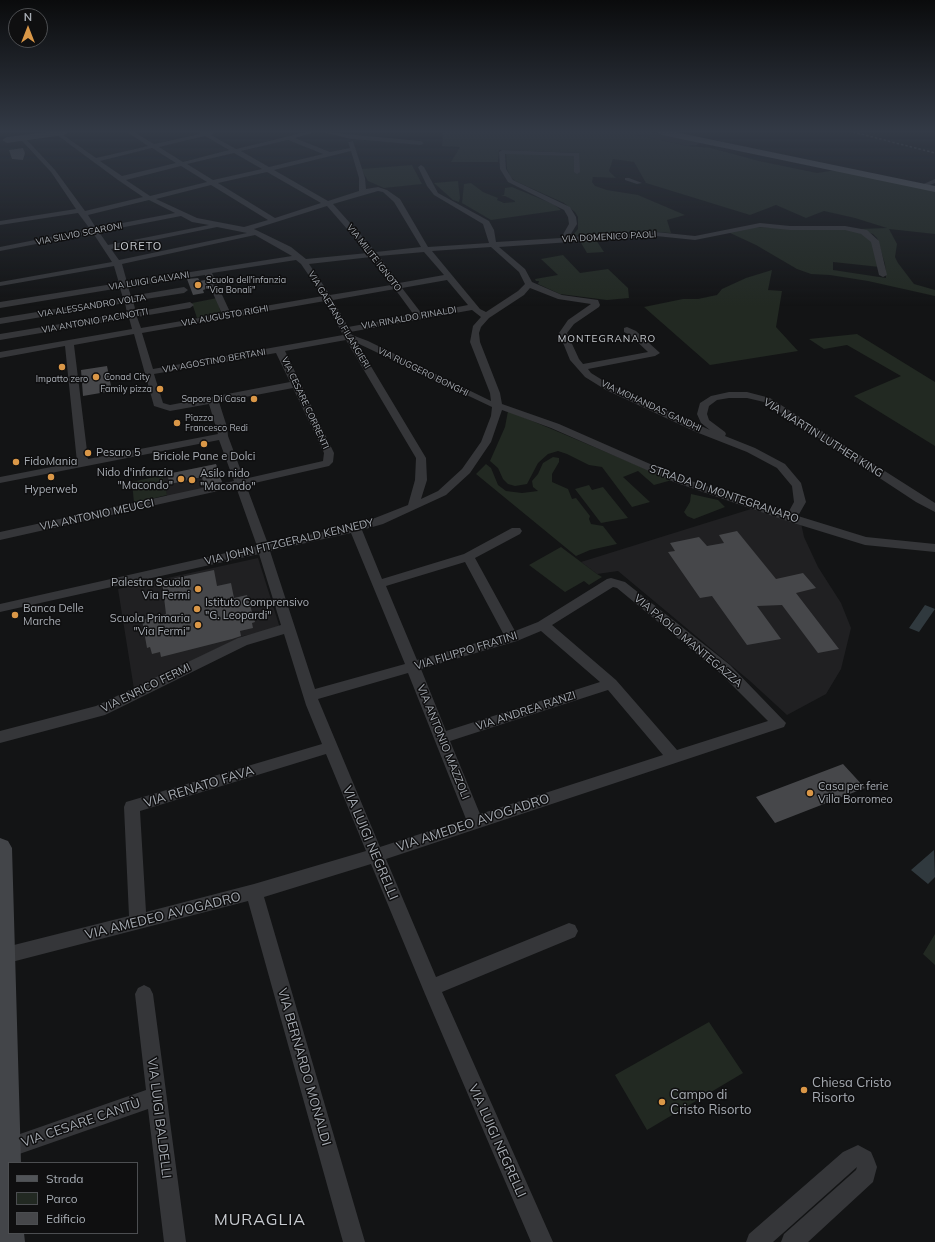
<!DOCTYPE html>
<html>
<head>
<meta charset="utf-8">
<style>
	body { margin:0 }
	#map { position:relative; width:935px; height:1242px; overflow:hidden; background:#131415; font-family:Mulish,sans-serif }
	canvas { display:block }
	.legend { position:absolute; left:8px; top:1162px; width:130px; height:72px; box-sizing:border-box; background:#0f0f10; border:1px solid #4c4e51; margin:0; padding:5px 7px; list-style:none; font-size:12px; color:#a7acb3 }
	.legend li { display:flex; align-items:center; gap:8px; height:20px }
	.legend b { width:20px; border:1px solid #4c4e51 }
	.north { position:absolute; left:8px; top:8px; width:40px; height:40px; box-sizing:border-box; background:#0f0f10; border:1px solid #4c4e51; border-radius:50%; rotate:0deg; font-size:11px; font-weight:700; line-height:16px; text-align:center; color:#a7acb3 }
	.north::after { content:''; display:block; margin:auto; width:14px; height:18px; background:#da9747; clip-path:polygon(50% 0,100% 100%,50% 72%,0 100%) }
</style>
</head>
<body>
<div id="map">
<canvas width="935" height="1242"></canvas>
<ul class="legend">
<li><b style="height:5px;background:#515458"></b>Strada</li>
<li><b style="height:11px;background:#222922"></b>Parco</li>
<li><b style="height:11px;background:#46474a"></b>Edificio</li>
</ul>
<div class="north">N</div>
</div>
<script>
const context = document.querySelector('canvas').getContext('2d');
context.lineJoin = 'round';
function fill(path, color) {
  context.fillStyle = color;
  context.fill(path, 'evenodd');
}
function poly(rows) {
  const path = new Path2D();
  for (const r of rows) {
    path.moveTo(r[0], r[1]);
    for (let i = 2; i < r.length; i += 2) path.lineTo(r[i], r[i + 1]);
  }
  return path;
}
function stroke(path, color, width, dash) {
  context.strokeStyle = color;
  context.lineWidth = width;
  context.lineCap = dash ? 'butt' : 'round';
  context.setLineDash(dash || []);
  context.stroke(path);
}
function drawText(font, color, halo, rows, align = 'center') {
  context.font = font + ' Mulish,sans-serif';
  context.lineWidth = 3;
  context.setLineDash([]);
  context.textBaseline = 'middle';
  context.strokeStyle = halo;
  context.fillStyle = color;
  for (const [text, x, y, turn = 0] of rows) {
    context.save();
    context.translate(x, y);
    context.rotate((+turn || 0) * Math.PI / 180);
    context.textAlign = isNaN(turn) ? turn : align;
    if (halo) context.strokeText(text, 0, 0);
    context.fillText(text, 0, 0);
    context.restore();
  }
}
fill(poly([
	[632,132,650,132,701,142,697,145,688,146,637,135],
	[216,464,222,484,167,497,163,475],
	[751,509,801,523,804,537,818,567,841,603,851,628,841,669,826,694,787,715,750,681,618,571,597,574,581,562],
	[258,558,280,628,243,636,134,689,118,589]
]), '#202022');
fill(poly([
	[443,132,632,132,637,135,688,146,711,148,759,161,817,173,836,170,935,190,935,234,889,229,897,244,895,257,898,263,914,284,935,290,935,296,868,281,830,275,811,274,797,269,756,245,728,232,753,227,855,230,873,241,880,267,833,262,833,270,886,278,885,264,877,238,873,234,859,229,887,228,855,218,824,211,806,218,776,205,750,215,646,183,634,162,613,159,609,171,616,178,593,177,592,182,595,186,607,190,638,195,685,215,667,220,671,233,645,231,572,236,578,229,578,217,575,212,564,203,515,181,510,176,507,169,506,153,581,153,499,150,498,162,451,162,460,147,442,146],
	[412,165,422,184,384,188,368,181,361,169],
	[458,181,460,198,459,202,453,200,434,183],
	[471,183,483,192,498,198,497,200,504,203,515,202,515,201,505,196,501,196,504,195,505,188,512,187,553,204,561,210,491,220,462,203,464,184],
	[596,240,604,252,587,253,580,241],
	[563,255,580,273,608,269,628,288,629,298,607,300,560,294,538,284,539,281,536,281,535,279,558,275,541,259],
	[772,270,768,290,782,291,776,327,798,351,710,365,644,307,683,299,698,299,717,295,722,289,746,278],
	[217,298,221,314,197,318,192,303],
	[857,334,935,382,935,446,854,396,901,376,847,345,824,349,809,339],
	[508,411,554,430,672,480,654,485,638,471,623,477,650,502,632,507,602,467,589,465,567,454,558,451,548,454,538,463,527,484,515,486,508,484,503,479,498,468,490,461,505,427],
	[553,457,559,458,559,462,552,474,552,482,568,489,572,499,576,498,590,516,589,519,591,524,603,526,617,544,590,550,576,556,476,474,486,464,491,468,498,485,506,491,522,493,538,491,533,487,532,481,538,474,543,463],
	[163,475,167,495,134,503,132,482],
	[589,485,592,490,603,487,628,518,601,523,575,489],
	[691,494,718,500,725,507,694,519,687,516,684,512,690,502],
	[561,547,597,574,602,577,589,585,584,581,565,592,529,565],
	[935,934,935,965,923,954],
	[709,1022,743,1073,647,1130,615,1075]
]), '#222922');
fill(poly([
	[925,605,935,609,919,632,909,628],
	[934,850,935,877,928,884,911,870]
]), '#30393e');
fill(poly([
	[23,148,25,153,23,160,12,159,9,150],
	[198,278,200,281,205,280,209,288,203,290,204,293,193,295,187,279],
	[107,366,112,391,83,396,81,370],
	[216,464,222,482,204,486,202,477,170,484,167,474],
	[737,531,776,579,803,573,816,588,796,593,839,649,818,653,782,605,757,606,781,639,747,645,712,596,700,598,668,552,675,551,670,543,699,537,707,546,724,543,719,535],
	[214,570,217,586,231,583,234,598,247,595,255,622,252,623,253,628,240,631,241,636,232,639,161,657,160,652,152,654,150,647,147,648,142,620,166,614,162,581],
	[843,764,865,788,775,823,756,797]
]), '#46474a');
fill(poly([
	[53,132,59,132,96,158,148,146,127,132,134,132,154,144,200,134,199,132,213,132,214,133,211,135,236,149,306,132,315,132,295,138,330,152,350,148,348,142,353,141,365,178,366,189,378,187,387,190,400,199,428,247,489,243,483,224,434,195,427,186,418,167,421,165,424,167,438,193,489,221,494,230,496,242,561,238,569,224,568,217,564,210,508,182,500,169,499,152,502,150,579,153,580,172,577,174,574,172,574,156,505,154,506,169,513,180,570,207,576,217,577,224,569,237,656,232,695,236,760,223,790,226,845,226,867,230,879,241,887,275,883,277,879,275,871,242,861,234,845,230,790,230,760,227,695,240,656,236,499,247,525,269,532,282,562,295,598,300,600,305,599,307,574,324,567,333,579,359,583,364,648,352,630,335,624,332,624,328,627,327,636,331,660,353,655,356,588,369,591,373,612,386,710,430,701,423,697,414,700,403,711,396,729,392,747,392,770,398,935,503,935,512,916,502,764,402,747,398,729,398,717,400,709,406,707,414,709,420,725,432,726,434,725,436,755,448,785,464,801,483,806,502,798,516,866,537,935,544,935,552,865,545,787,521,674,482,551,428,502,410,491,442,470,473,446,495,383,524,362,530,382,579,464,554,512,528,520,528,522,531,520,534,475,558,515,631,538,622,607,579,611,578,625,582,730,665,786,723,784,727,386,859,436,977,569,923,575,925,578,931,575,937,442,992,553,1242,531,1242,425,994,371,864,264,897,365,1242,343,1242,248,901,0,965,0,949,2,948,129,916,124,807,126,802,322,744,306,705,284,634,247,645,105,715,0,743,0,731,96,706,238,638,281,625,259,554,0,612,0,604,257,546,236,487,0,540,0,532,234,481,219,440,0,483,0,477,77,462,65,346,0,358,0,352,132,329,129,318,0,340,0,334,127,313,125,303,0,324,0,318,123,298,120,288,0,308,0,302,119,283,114,266,0,286,0,282,112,262,93,233,0,251,0,247,90,229,78,213,0,225,0,221,76,209,51,172,22,141,23,137,27,137,27,140,55,170,85,211,143,197,118,180,53,132],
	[205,136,229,150,183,162,159,147,205,136],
	[288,140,323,154,269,167,241,151,288,140],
	[152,148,176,163,122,176,100,161,152,148],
	[351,151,359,178,359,191,328,201,274,170,351,151],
	[234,153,262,169,213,180,187,164,234,153],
	[181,166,207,182,150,196,126,180,181,166],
	[267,172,321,203,275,218,218,183,267,172],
	[211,185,268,220,244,227,197,218,156,199,211,185],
	[378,191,383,192,394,202,421,247,376,252,333,204,378,191],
	[149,200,175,213,96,228,88,215,149,200],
	[327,206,368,253,306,259,291,247,254,229,327,206],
	[181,216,192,222,209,225,108,245,99,232,181,216],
	[217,227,247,233,119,260,111,249,217,227],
	[255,235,292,256,127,282,122,264,255,235],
	[491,247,519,272,525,284,518,291,486,312,480,309,432,251,491,247],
	[424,252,444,275,399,283,379,256,424,252],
	[371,257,391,285,330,295,309,264,371,257],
	[296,260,301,264,323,296,230,312,212,273,296,260],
	[205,275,222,314,141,328,137,317,190,308,194,305,190,302,136,312,133,301,184,293,188,290,184,287,131,296,128,287,205,275],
	[447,280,468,305,422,314,402,288,447,280],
	[530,288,558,299,591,304,568,320,559,333,570,360,585,377,606,390,696,432,747,452,777,468,792,486,794,502,788,513,682,478,559,424,502,404,500,393,480,342,479,333,481,327,489,318,524,295,530,288],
	[395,289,414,315,348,327,333,300,395,289],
	[325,301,343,335,153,369,142,333,325,301],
	[472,310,481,317,473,326,470,342,490,393,491,401,368,341,352,335,350,332,472,310],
	[134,334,154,406,170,411,209,404,218,434,88,459,74,345,134,334],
	[346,340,416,458,415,480,408,505,375,518,346,527,268,544,246,485,329,466,333,462,334,453,285,351,346,340],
	[357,343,492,407,491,416,481,442,462,469,438,491,421,499,427,480,426,458,357,343],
	[276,353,290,382,170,405,163,403,154,374,276,353],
	[293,388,324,453,323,461,244,479,228,436,227,427,219,402,293,388],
	[351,533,405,664,315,689,270,551,351,533],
	[465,562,504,635,417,660,386,586,465,562],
	[613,587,617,588,720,673,768,721,677,750,616,680,552,625,613,587],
	[541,631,600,682,446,731,421,669,517,641,541,631],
	[408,673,466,819,380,847,318,699,408,673],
	[608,690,663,755,480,814,450,741,608,690],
	[326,754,366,851,254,884,146,912,140,811,326,754],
	[323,132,421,141,424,143,421,145,351,139,323,132],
	[625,178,629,178,642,183,637,184,625,180,625,178],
	[935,179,935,183,922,188,919,186,935,179],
	[144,985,150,988,153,994,186,1242,164,1242,148,1109,5,1159,0,1157,0,1141,146,1090,135,994,138,988,144,985],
	[858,1145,871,1152,874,1159,877,1167,873,1182,808,1242,781,1242,784,1234,856,1170,857,1167,773,1242,746,1242,749,1234,843,1152,858,1145]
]), '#353639');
fill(poly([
	[47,132,68,132,64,135,7,143,2,140,7,137,47,132],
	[0,838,8,841,12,848,21,1163,9,1163,9,1233,24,1233,25,1242,0,1242,0,838]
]), '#434549');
fill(poly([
	[657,132,675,132,935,186,935,192,662,135,657,132]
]), '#515458');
stroke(poly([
	[853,132,935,153]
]), '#505256', 1.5, [2.5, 2]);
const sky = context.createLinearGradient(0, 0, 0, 306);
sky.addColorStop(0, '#0a0b0c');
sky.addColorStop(0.43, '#333a46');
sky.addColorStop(1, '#333a4600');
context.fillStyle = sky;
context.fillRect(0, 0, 935, 306);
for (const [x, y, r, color] of [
	[198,285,4,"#da9747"],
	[62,367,4,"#da9747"],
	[96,377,4,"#da9747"],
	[160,389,4,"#da9747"],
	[254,399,4,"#da9747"],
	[177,423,4,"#da9747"],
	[204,444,4,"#da9747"],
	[88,453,4,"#da9747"],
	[16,462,4,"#da9747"],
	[51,477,4,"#da9747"],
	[181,479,4,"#da9747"],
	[192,480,4,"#da9747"],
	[198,589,4,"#da9747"],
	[197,609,4,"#da9747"],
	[15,615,4,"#da9747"],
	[198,625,4,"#da9747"],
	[810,793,4,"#da9747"],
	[804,1090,4,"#da9747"],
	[662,1102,4,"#da9747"]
]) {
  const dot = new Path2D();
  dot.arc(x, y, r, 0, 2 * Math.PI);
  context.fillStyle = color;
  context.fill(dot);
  stroke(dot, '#0f0f10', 1.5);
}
drawText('9px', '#a7acb3', '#0f0f10', [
	["VIA SILVIO SCARONI",79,234,-11],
	["VIA DOMENICO PAOLI",609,237,-3],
	["VIA MILITE IGNOTO",374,258,52],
	["VIA LUIGI GALVANI",149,281,-9],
	["VIA ALESSANDRO VOLTA",92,306,-9],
	["VIA AUGUSTO RIGHI",225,316,-10],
	["VIA RINALDO RINALDI",409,318,-10],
	["VIA GAETANO FILANGIERI",339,320,59],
	["VIA ANTONIO PACINOTTI",95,321,-10],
	["VIA AGOSTINO BERTANI",214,361,-10],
	["VIA RUGGERO BONGHI",423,372,26],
	["VIA CESARE CORRENTI",305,403,65],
	["VIA MOHANDAS GANDHI",651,406,25]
]);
drawText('9px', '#a7acb3', '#0f0f10', [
	["Scuola dell'infanzia",206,280],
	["\"Via Bonali\"",206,290],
	["Conad City",104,377],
	["Impatto zero",62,379,"center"],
	["Family pizza",152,389,"right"],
	["Sapore Di Casa",246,399,"right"],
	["Piazza",185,418],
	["Francesco Redi",185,428]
], 'left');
context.letterSpacing = '1px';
drawText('10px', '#c7cbd0', '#0f0f10', [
	["MONTEGRANARO",607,339]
]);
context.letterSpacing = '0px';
context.letterSpacing = '1px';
drawText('11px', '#c7cbd0', '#0f0f10', [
	["LORETO",138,247]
]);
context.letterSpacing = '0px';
drawText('11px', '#a7acb3', '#0f0f10', [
	["VIA MARTIN LUTHER KING",823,438,32],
	["STRADA DI MONTEGRANARO",724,494,19],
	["VIA ANTONIO MEUCCI",97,515,-12],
	["VIA JOHN FITZGERALD KENNEDY",289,542,-13],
	["VIA PAOLO MANTEGAZZA",688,641,40],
	["VIA FILIPPO FRATINI",466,651,-17],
	["VIA ENRICO FERMI",146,688,-26],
	["VIA ANDREA RANZI",526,711,-18],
	["VIA ANTONIO MAZZOLI",443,742,68]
]);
drawText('11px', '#a7acb3', '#0f0f10', [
	["Pesaro 5",96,453],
	["Briciole Pane e Dolci",204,457,"center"],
	["FidoMania",24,462],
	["Nido d'infanzia",173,473,"right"],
	["\"Macondo\"",173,486,"right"],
	["Asilo nido",200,474],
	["\"Macondo\"",200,487],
	["Hyperweb",51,490,"center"],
	["Palestra Scuola",190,583,"right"],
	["Via Fermi",190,596,"right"],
	["Istituto Comprensivo",205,603],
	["\"G. Leopardi\"",205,616],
	["Banca Delle",23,609],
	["Marche",23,622],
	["Scuola Primaria",190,619,"right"],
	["\"Via Fermi\"",190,632,"right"],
	["Casa per ferie",818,787],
	["Villa Borromeo",818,800]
], 'left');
drawText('13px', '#a7acb3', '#0f0f10', [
	["VIA RENATO FAVA",199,787,-17],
	["VIA AMEDEO AVOGADRO",473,823,-18],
	["VIA LUIGI NEGRELLI",370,843,67],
	["VIA AMEDEO AVOGADRO",163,916,-14],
	["VIA BERNARDO MONALDI",304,1067,74],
	["VIA LUIGI BALDELLI",159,1118,83],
	["VIA CESARE CANTÙ",81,1123,-19],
	["VIA LUIGI NEGRELLI",497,1141,66]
]);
drawText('13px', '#a7acb3', '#0f0f10', [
	["Chiesa Cristo",812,1083],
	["Risorto",812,1098],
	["Campo di",670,1095],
	["Cristo Risorto",670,1110]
], 'left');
context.letterSpacing = '1px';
drawText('16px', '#c7cbd0', '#0f0f10', [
	["MURAGLIA",260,1220]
]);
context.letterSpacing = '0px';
</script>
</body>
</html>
